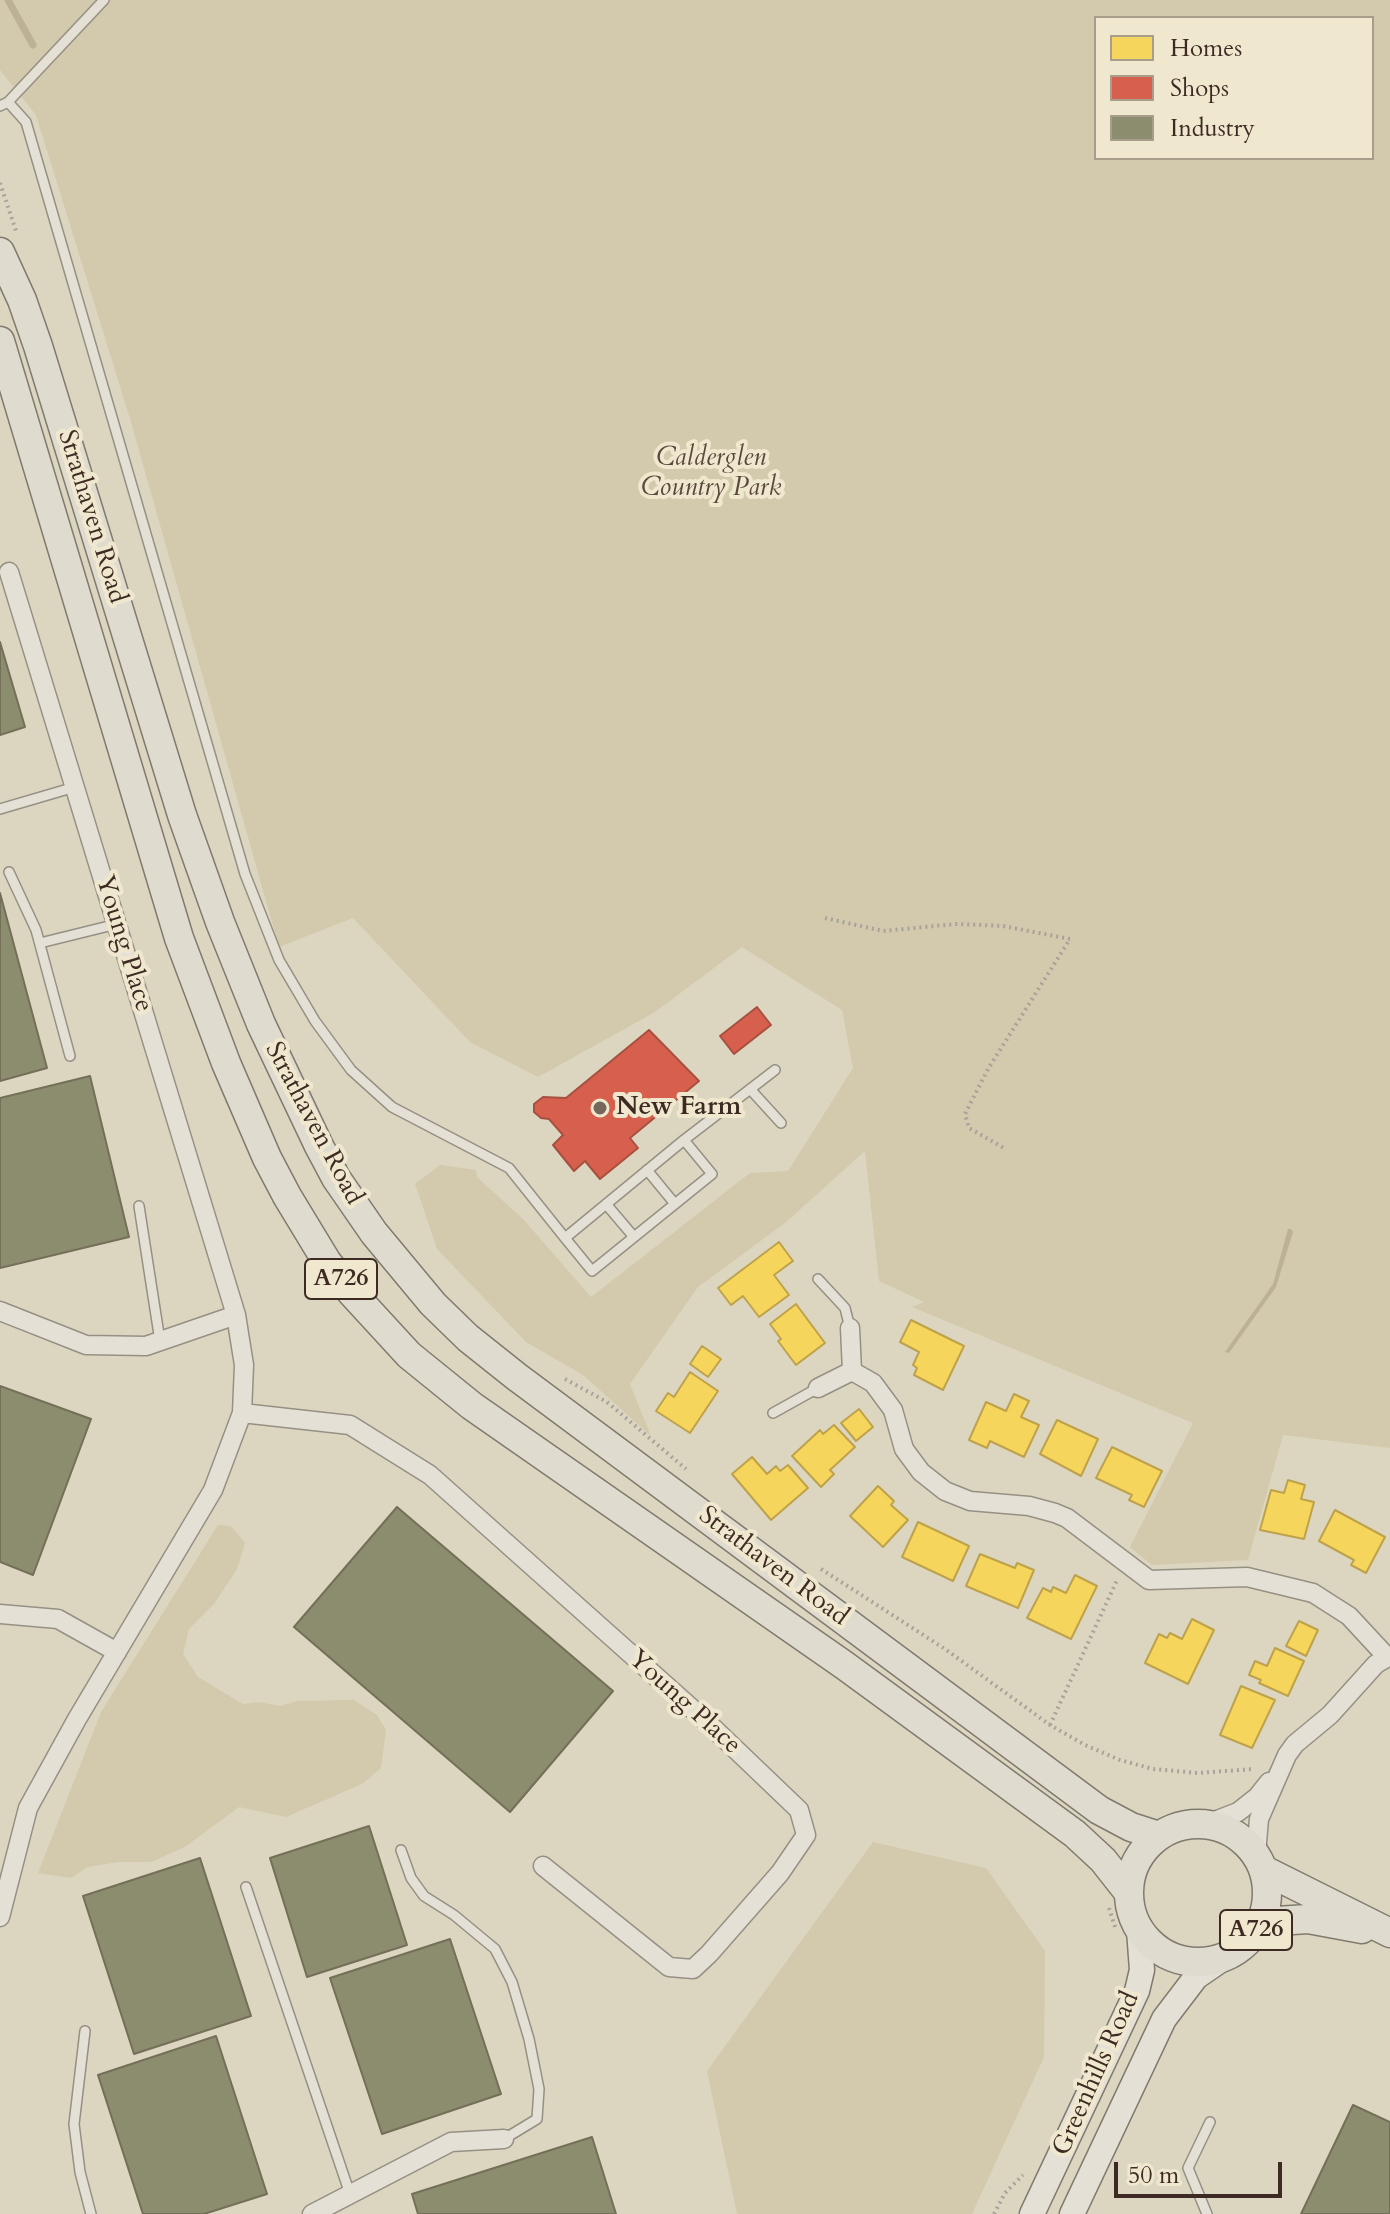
<!DOCTYPE html>
<html>
<head>
<meta charset="utf-8">
<style>
	body { margin:0 }
	#map { position:relative; width:1390px; height:2214px; overflow:hidden; background:#dcd6c0; font-family:Cardo,serif }
	canvas { display:block }
	.legend { position:absolute; left:1094px; top:16px; width:280px; height:144px; box-sizing:border-box; background:#f0e8ce; border:2px solid #a89c8a; margin:0; padding:10px 14px; list-style:none; font-size:24px; color:#3d2b23 }
	.legend li { display:flex; align-items:center; gap:16px; height:40px }
	.legend b { width:40px; border:2px solid #a89c8a }
	.scale { position:absolute; left:1114px; top:2162px; width:168px; height:36px; box-sizing:border-box; border:4px solid #3d2b23; border-top:0; padding-left:10px; font-size:24px; line-height:28px; white-space:nowrap; color:#3d2b23; -webkit-text-stroke:6px #f0e8ce; paint-order:stroke }
</style>
</head>
<body>
<div id="map">
<canvas width="1390" height="2214"></canvas>
<ul class="legend">
<li><b style="height:22px;background:#f6d55c"></b>Homes</li>
<li><b style="height:22px;background:#d6604d"></b>Shops</li>
<li><b style="height:22px;background:#8c8c6e"></b>Industry</li>
</ul>
<div class="scale">50 m</div>
</div>
<script>
const context = document.querySelector('canvas').getContext('2d');
context.lineJoin = 'round';
function fill(path, color) {
  context.fillStyle = color;
  context.fill(path, 'evenodd');
}
function poly(rows) {
  const path = new Path2D();
  for (const r of rows) {
    if (r.length === 3) {
      path.moveTo(r[0] + r[2], r[1]);
      path.arc(r[0], r[1], r[2], 0, 2 * Math.PI);
      continue;
    }
    path.moveTo(r[0], r[1]);
    for (let i = 2; i < r.length; i += 2) path.lineTo(r[i], r[i + 1]);
  }
  return path;
}
function stroke(path, color, width, dash) {
  context.strokeStyle = color;
  context.lineWidth = width;
  context.lineCap = dash ? 'butt' : 'round';
  context.setLineDash(dash || []);
  context.stroke(path);
}
function drawText(font, color, halo, rows, align = 'center') {
  context.font = font + ' Cardo,serif';
  context.lineWidth = 8;
  context.setLineDash([]);
  context.textBaseline = 'middle';
  context.strokeStyle = halo;
  context.fillStyle = color;
  for (const [text, x, y, turn = 0] of rows) {
    context.save();
    context.translate(x, y);
    context.rotate((+turn || 0) * Math.PI / 180);
    context.textAlign = isNaN(turn) ? turn : align;
    if (halo) context.strokeText(text, 0, 0);
    context.fillText(text, 0, 0);
    context.restore();
  }
}
fill(poly([
	[0,0,1390,0,1390,1448,1283,1435,1248,1560,1152,1565,1130,1547,1193,1423,912,1307,924,1302,879,1281,865,1151,785,1223,698,1287,630,1384,651,1436,583,1375,526,1342,437,1249,415,1184,440,1165,476,1170,477,1177,524,1220,591,1297,750,1173,788,1171,853,1068,842,1010,742,947,655,1012,538,1077,470,1042,353,918,279,947,131,422,36,115,0,70],
	[1096,18,1372,18,1372,158,1096,158],
	[218,1525,231,1526,245,1543,237,1569,214,1604,189,1629,183,1654,198,1677,243,1704,259,1702,280,1706,297,1701,354,1700,377,1715,386,1730,381,1768,362,1784,286,1817,239,1807,185,1847,151,1862,118,1862,88,1867,71,1878,38,1873,101,1712],
	[873,1842,986,1868,1045,1951,1044,2057,972,2214,737,2214,707,2071]
]), '#d3c9ac');
fill(poly([
	[1288,1229,1291,1229,1293,1232,1276,1287,1229,1353,1225,1352,1273,1284]
]), '#bcb095');
const homes = poly([
	[779,1242,793,1261,774,1275,789,1295,759,1317,743,1296,731,1305,718,1288,779,1242],
	[796,1304,825,1343,796,1365,778,1341,781,1339,770,1324,796,1304],
	[911,1320,964,1346,943,1390,914,1375,917,1368,913,1365,919,1352,900,1342,911,1320],
	[702,1346,721,1359,708,1377,690,1364,702,1346],
	[690,1372,718,1391,690,1433,656,1411,668,1393,674,1397,690,1372],
	[1014,1394,1029,1401,1021,1417,1039,1425,1024,1457,990,1441,987,1448,969,1440,986,1402,1006,1411,1014,1394],
	[859,1409,873,1427,856,1441,841,1423,859,1409],
	[1057,1420,1098,1439,1081,1476,1040,1454,1057,1420],
	[834,1425,855,1447,830,1470,834,1474,821,1487,792,1456,820,1430,823,1434,834,1425],
	[1112,1447,1162,1471,1144,1507,1129,1500,1132,1495,1096,1478,1112,1447],
	[752,1457,767,1474,776,1466,780,1471,788,1465,808,1488,771,1520,732,1474,752,1457],
	[1288,1480,1305,1485,1301,1499,1314,1502,1304,1539,1260,1530,1271,1490,1284,1493,1288,1480],
	[878,1486,894,1501,891,1505,908,1520,883,1547,850,1516,878,1486],
	[1335,1510,1385,1537,1366,1573,1351,1565,1354,1560,1319,1541,1335,1510],
	[918,1522,969,1546,953,1581,902,1557,918,1522],
	[980,1554,1015,1568,1017,1563,1034,1570,1018,1608,966,1586,980,1554],
	[1075,1575,1097,1586,1071,1639,1027,1618,1043,1588,1051,1592,1053,1587,1066,1593,1075,1575],
	[1192,1619,1214,1630,1188,1684,1145,1663,1159,1634,1167,1638,1170,1633,1182,1639,1192,1619],
	[1299,1621,1318,1630,1306,1656,1286,1646,1299,1621],
	[1275,1648,1304,1661,1288,1696,1259,1683,1261,1680,1249,1675,1255,1661,1267,1666,1275,1648],
	[1241,1686,1275,1700,1252,1748,1220,1735,1241,1686]
]);
fill(homes, '#f6d55c');
stroke(homes, '#bea24b', 2);
const shops = poly([
	[757,1007,771,1025,734,1054,720,1036,757,1007],
	[649,1030,699,1081,630,1138,638,1148,600,1179,585,1161,574,1171,553,1145,563,1135,549,1119,541,1118,534,1112,534,1104,543,1097,566,1098,649,1030]
]);
fill(shops, '#d6604d');
stroke(shops, '#a85040', 2);
const industry = poly([
	[0,642,25,727,0,735,0,642],
	[0,893,47,1068,0,1081,0,893],
	[90,1076,129,1237,0,1268,0,1098,90,1076],
	[0,1386,91,1419,33,1575,0,1562,0,1386],
	[397,1507,613,1691,510,1812,294,1627,397,1507],
	[369,1826,407,1945,307,1977,270,1858,369,1826],
	[200,1858,251,2016,134,2054,83,1896,200,1858],
	[450,1939,501,2094,382,2134,330,1978,450,1939],
	[216,2036,267,2194,204,2214,143,2214,98,2075,216,2036],
	[1353,2105,1390,2122,1390,2214,1301,2214,1353,2105],
	[592,2137,616,2214,418,2214,412,2194,592,2137]
]);
fill(industry, '#8c8c6e');
stroke(industry, '#746f58', 2);
stroke(poly([
	[8,0,33,45]
]), '#bcb095', 7);
const lane = poly([
	[8,102,26,122,245,874,279,960,315,1021,351,1070,392,1107,509,1168,565,1238,592,1271,712,1174,684,1140,565,1238],
	[0,106,8,102,104,0],
	[0,809,75,787],
	[9,872,36,930,70,1056],
	[40,943,117,924],
	[750,1089,781,1123],
	[684,1140,775,1070],
	[647,1170,675,1204],
	[606,1204,634,1237],
	[139,1206,160,1341],
	[818,1279,845,1308,850,1328],
	[773,1413,818,1388],
	[401,1850,411,1878,424,1896,454,1915,495,1949,512,1982,529,2039,539,2089,537,2119,504,2139],
	[246,1887,350,2194],
	[85,2031,74,2124,80,2172,91,2214],
	[1207,2214,1188,2168,1210,2122]
]);
const street = poly([
	[0,1311,86,1345,146,1346,236,1315],
	[850,1328,852,1371],
	[818,1388,852,1371,873,1383,893,1410,904,1449,921,1472,945,1491,970,1501,1029,1506,1055,1513,1067,1518,1149,1580,1247,1577,1313,1593,1349,1616,1387,1657],
	[242,1413,350,1425,430,1475,707,1722,799,1810,806,1835,780,1873,709,1954,693,1969,669,1967,543,1866],
	[0,1614,58,1619,117,1652],
	[1207,1824,1238,1812,1257,1797,1269,1782],
	[1256,1854,1259,1819,1287,1755,1295,1744,1330,1715,1376,1664,1390,1656],
	[0,1917,28,1808,77,1719,213,1490,242,1413,244,1365,236,1315,9,572],
	[312,2214,451,2142,504,2139]
]);
const secondary = poly([
	[1032,2214,1137,1991,1142,1970,1139,1930],
	[1072,2214,1164,2019,1196,1977,1228,1955]
]);
const primary = poly([
	[0,252,22,300,38,346,182,815,220,922,261,1024,319,1146,336,1178,374,1233,433,1304,468,1338,517,1377,1099,1810,1131,1827,1159,1836],
	[0,341,179,938,226,1063,267,1158,287,1196,327,1262,352,1293,409,1355,472,1406,844,1665,1075,1834,1103,1860,1129,1893],
	[1198,1893,69],
	[1264,1870,1390,1933],
	[1261,1922,1308,1919,1362,1929]
]);
stroke(lane, '#969084', 12);
stroke(street, '#969084', 21);
stroke(secondary, '#807a6e', 27);
stroke(primary, '#807a6e', 31);
stroke(poly([
	[0,183,17,234],
	[825,918,883,931,956,924,1003,926,1070,939,988,1069,965,1114,969,1128,1004,1148],
	[565,1379,607,1402,686,1469],
	[821,1569,945,1649,1050,1725,1085,1745,1120,1760,1153,1769,1198,1773,1254,1769],
	[1050,1725,1118,1578],
	[1109,1908,1115,1927],
	[994,2214,1005,2193,1023,2175]
]), '#a7a39b', 4, [2, 4]);
stroke(lane, '#e4e0d5', 9);
stroke(street, '#e4e0d5', 18);
stroke(secondary, '#e4e0d5', 24);
stroke(primary, '#dfdbce', 28);
for (const [x, y, r, color] of [
	[600,1108,8,"#75675a"]
]) {
  const dot = new Path2D();
  dot.arc(x, y, r, 0, 2 * Math.PI);
  context.fillStyle = color;
  context.fill(dot);
  stroke(dot, '#f0e8ce', 3);
}
for (const [x, y, w] of [
	[341,1279,72],
	[1256,1930,72]
]) {
  const box = new Path2D();
  box.roundRect(x - w / 2, y - 20, w, 40, 6);
  context.fillStyle = '#f0e8ce';
  context.fill(box);
  stroke(box, '#3d2b23', 2);
}
drawText('bold 24px', '#3d2b23', null, [
	["A726",341,1279],
	["A726",1256,1930]
]);
drawText('italic 26px', '#59483b', '#f0e8ce', [
	["Calderglen",711,459],
	["Country Park",711,489]
]);
drawText('26px', '#3d2b23', '#f0e8ce', [
	["Strathaven Road",91,517,73],
	["Young Place",123,944,73],
	["Strathaven Road",313,1124,62],
	["Strathaven Road",773,1567,37],
	["Young Place",684,1703,42],
	["Greenhills Road",1097,2074,-66]
]);
drawText('bold 26px', '#3d2b23', '#f0e8ce', [
	["New Farm",616,1108]
], 'left');
</script>
</body>
</html>
